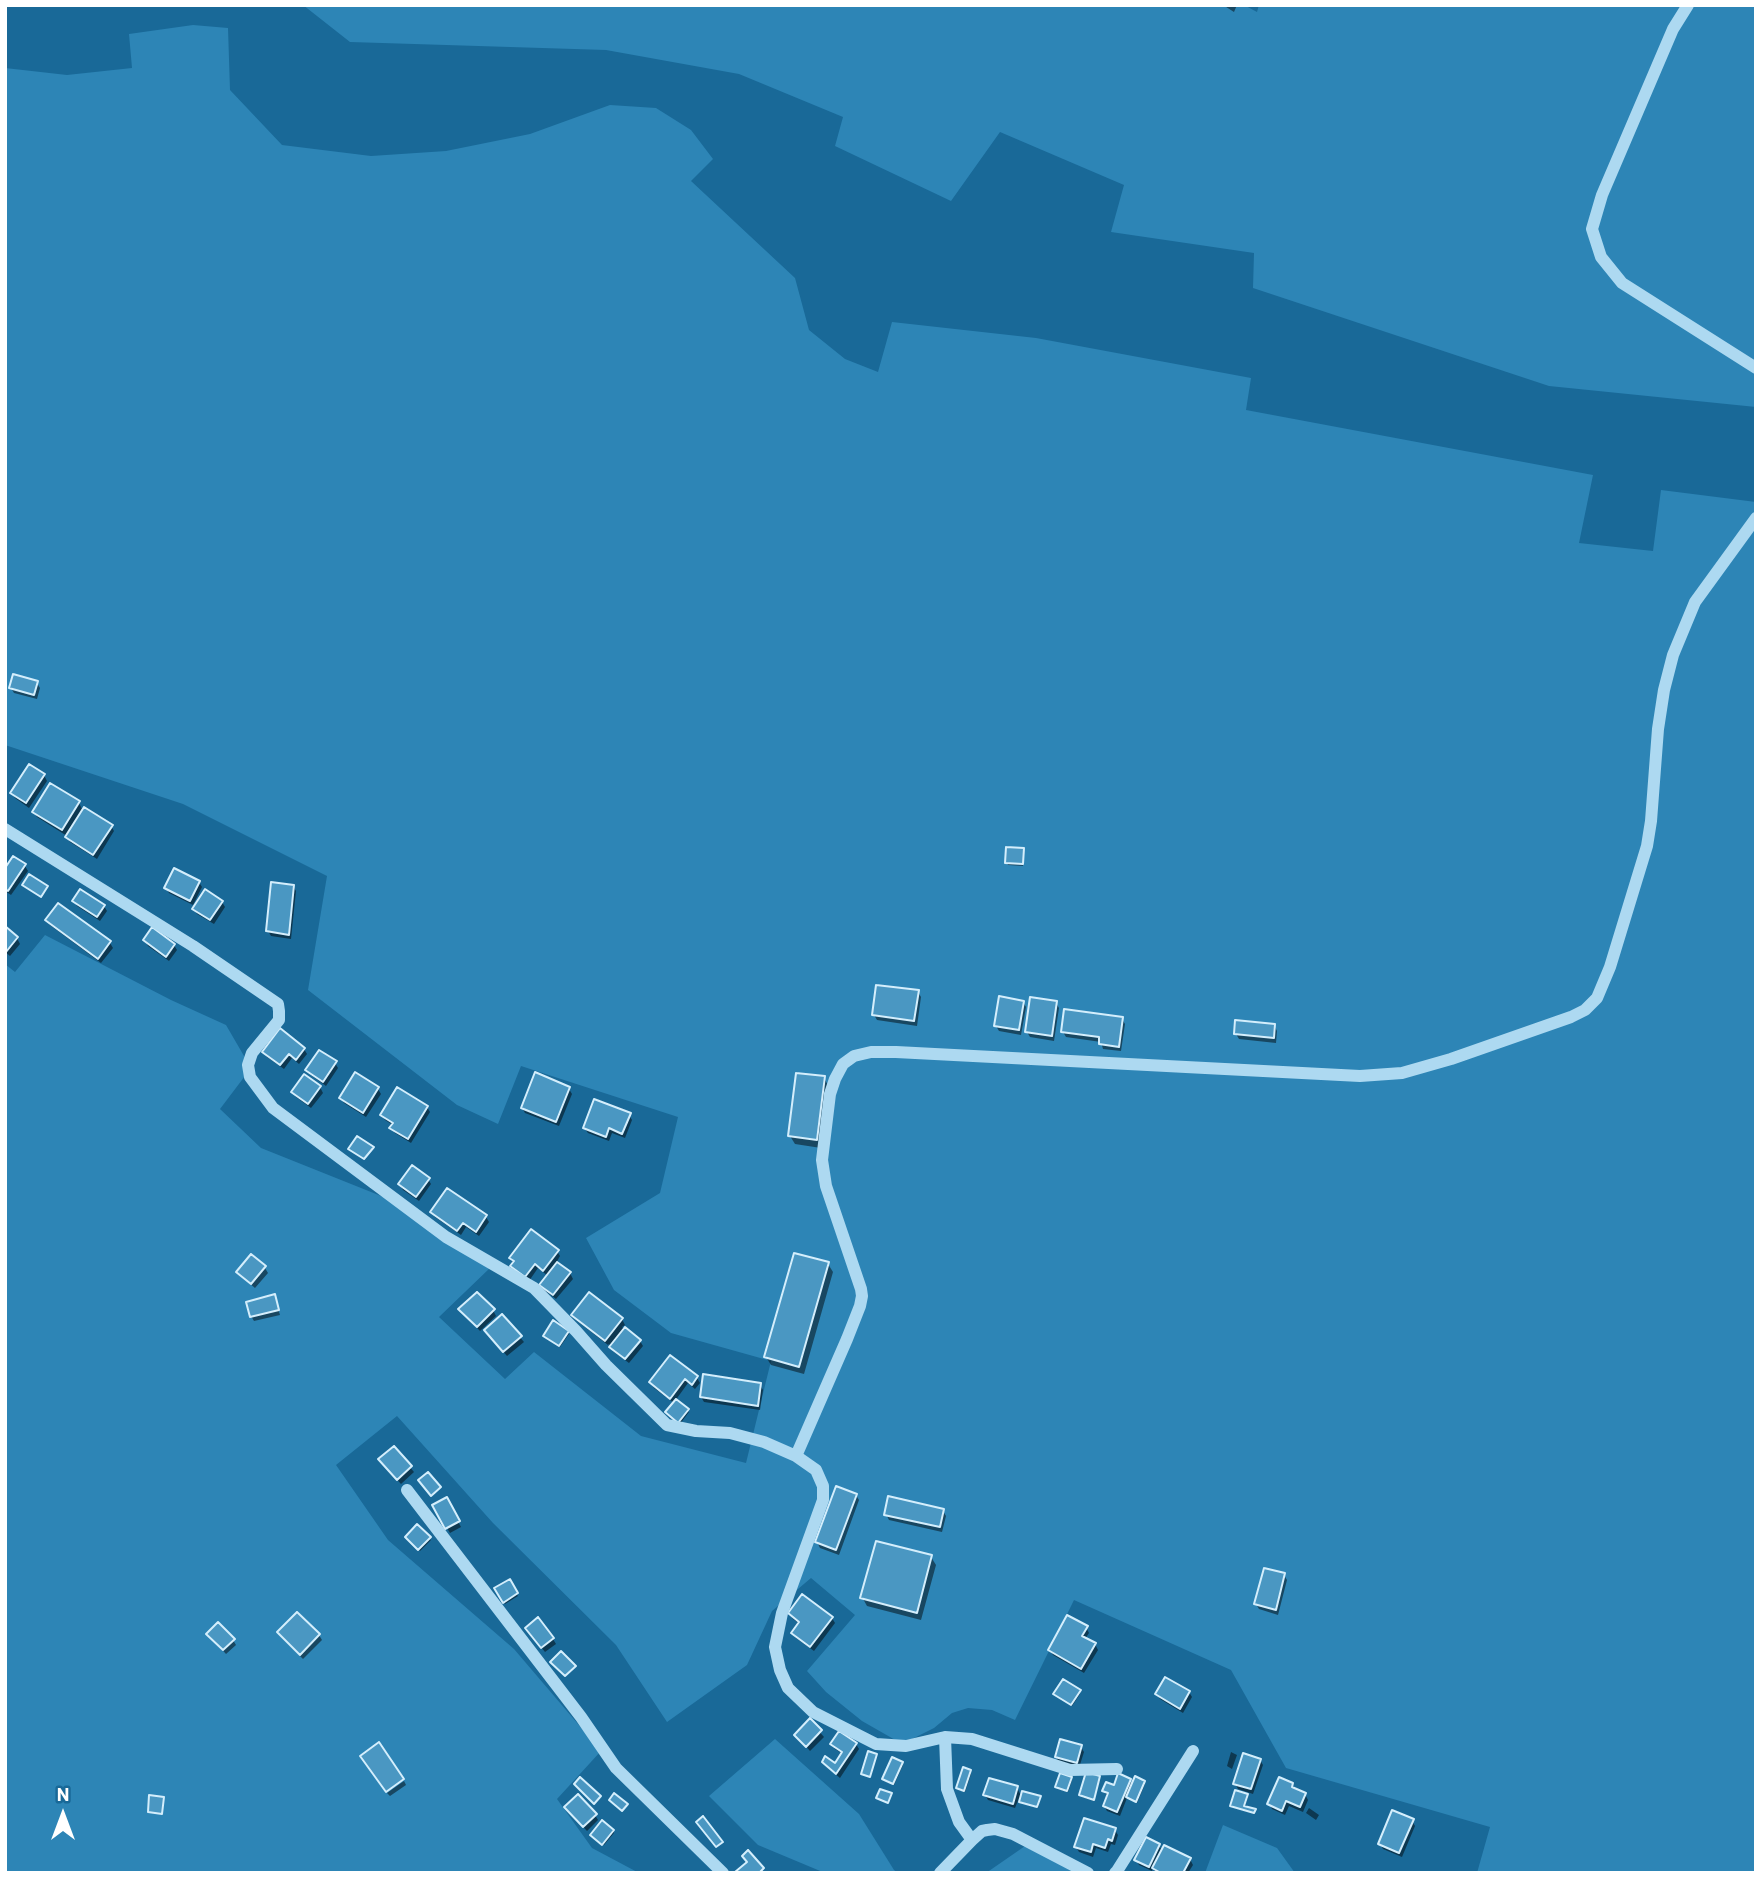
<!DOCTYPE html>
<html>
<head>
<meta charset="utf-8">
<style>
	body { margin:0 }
	#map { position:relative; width:1761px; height:1878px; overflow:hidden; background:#196998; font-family:Barlow,sans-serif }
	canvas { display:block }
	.frame { position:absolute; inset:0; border:7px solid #fff; pointer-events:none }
	.north { position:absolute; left:28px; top:1780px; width:70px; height:70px; -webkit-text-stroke:5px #196998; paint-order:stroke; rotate:0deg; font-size:19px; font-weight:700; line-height:28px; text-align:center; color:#fff }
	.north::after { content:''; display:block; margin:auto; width:24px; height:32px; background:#fff; clip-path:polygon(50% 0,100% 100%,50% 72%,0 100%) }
</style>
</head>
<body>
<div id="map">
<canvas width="1761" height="1878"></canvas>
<div class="frame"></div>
<div class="north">N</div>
</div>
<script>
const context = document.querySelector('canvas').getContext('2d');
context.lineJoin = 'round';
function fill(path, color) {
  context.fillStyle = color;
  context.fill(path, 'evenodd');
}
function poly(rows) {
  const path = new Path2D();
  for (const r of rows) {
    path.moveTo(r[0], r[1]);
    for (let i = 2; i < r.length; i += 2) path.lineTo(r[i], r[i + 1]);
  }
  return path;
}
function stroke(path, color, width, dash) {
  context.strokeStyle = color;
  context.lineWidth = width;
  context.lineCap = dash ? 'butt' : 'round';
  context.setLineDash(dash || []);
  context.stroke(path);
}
fill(poly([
	[303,5,1244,5,1257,12,1259,5,1756,5,1756,407,1549,386,1253,288,1254,253,1111,232,1124,185,1000,132,951,201,835,146,843,117,739,74,606,50,350,42],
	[193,25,228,28,230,90,282,145,371,156,446,151,530,134,610,105,656,108,691,130,713,159,691,181,795,278,809,330,845,359,878,372,892,322,1036,338,1251,378,1246,410,1593,475,1579,543,1653,551,1661,490,1756,502,1756,1873,1477,1873,1490,1827,1286,1768,1231,1670,1074,1600,1015,1720,992,1710,968,1708,952,1713,934,1728,912,1739,897,1741,862,1721,826,1692,807,1671,855,1615,811,1578,772,1611,747,1665,667,1722,616,1645,493,1523,397,1416,336,1465,388,1540,514,1649,601,1751,557,1799,592,1848,639,1873,5,1873,5,964,15,972,45,935,171,1000,226,1025,251,1068,220,1109,261,1148,401,1204,491,1267,439,1317,505,1379,534,1352,641,1436,746,1463,771,1361,671,1333,614,1290,586,1238,660,1193,678,1117,521,1066,498,1124,457,1105,308,990,327,876,183,804,5,745,5,68,67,75,132,68,129,34],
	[775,1739,859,1814,894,1870,898,1873,825,1873,758,1845,709,1796],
	[1223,1825,1277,1848,1295,1873,1205,1873],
	[1028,1844,1080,1867,1101,1873,986,1873]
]), '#2d85b6');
fill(poly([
	[1223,5,1237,5,1234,12],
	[37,683,40,688,37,699,14,693,11,688],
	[30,766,44,775,47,781,29,808,15,798,12,793],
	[79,803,83,811,111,826,114,831,97,859,70,842,67,836,37,817,34,812],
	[1023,850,1023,866,1008,865,1007,863],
	[25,866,28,871,11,895,5,891,5,872],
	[199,882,202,887,193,905,169,893,166,888],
	[293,886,296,891,291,939,271,936,268,931],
	[74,901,104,906,107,911,100,921,77,906],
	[222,902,225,907,214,924,197,914,194,909],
	[58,905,110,943,113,948,101,963,50,925,47,920],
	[5,929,17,938,20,944,10,956,5,952],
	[145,940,174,945,177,950,169,961,148,946],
	[918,992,921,997,917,1026,877,1020,874,1015],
	[1023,1002,1026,1007,1021,1035,999,1031,996,1026],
	[1056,1003,1059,1008,1054,1041,1030,1037,1027,1032],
	[1122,1019,1125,1024,1121,1051,1103,1049,1101,1042,1066,1037,1063,1032],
	[1274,1025,1277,1031,1276,1043,1239,1039,1236,1034],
	[304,1049,307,1054,299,1064,292,1058,284,1069,267,1057,264,1052],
	[335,1063,338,1068,326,1086,311,1075,308,1070],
	[304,1077,320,1087,323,1093,311,1108,296,1097,293,1092],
	[824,1078,829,1087,821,1148,795,1144,790,1136],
	[378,1089,381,1094,366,1117,344,1103,341,1098],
	[569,1089,572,1094,559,1126,525,1113,522,1108],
	[427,1107,430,1112,411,1143,395,1133,392,1128,393,1125,385,1120,382,1115],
	[629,1115,632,1120,625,1138,612,1133,609,1141,588,1133,584,1128],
	[428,1179,431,1184,419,1201,403,1190,400,1185],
	[432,1212,486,1217,489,1222,479,1236,466,1227,461,1235,435,1217],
	[557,1251,560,1256,556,1263,570,1273,573,1279,556,1299,544,1290,541,1285,548,1276,538,1268,529,1281,516,1271,511,1258],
	[251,1256,265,1268,268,1273,255,1288,242,1277,239,1272],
	[828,1264,833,1272,804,1374,771,1365,766,1357],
	[274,1296,280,1315,254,1321,251,1316],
	[460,1310,493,1310,496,1316,480,1331],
	[573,1315,622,1319,625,1325,622,1327,640,1341,643,1346,629,1363,614,1352,609,1344,608,1345,576,1320],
	[502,1316,524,1342,507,1356,489,1335],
	[568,1332,569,1334,560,1347,546,1338],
	[670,1357,697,1378,700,1383,695,1389,688,1383,675,1401,689,1412,680,1424,667,1413,674,1403,654,1388,651,1383],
	[760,1385,763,1390,760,1410,704,1402,701,1397],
	[394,1448,414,1472,401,1484,384,1465],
	[856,1495,859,1500,839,1555,820,1548,817,1542],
	[446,1499,461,1527,450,1533,434,1506],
	[943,1511,946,1516,942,1532,889,1520,886,1514],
	[417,1527,431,1540,420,1551,408,1539],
	[931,1557,936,1565,921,1620,867,1606,862,1597],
	[1284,1575,1287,1580,1278,1615,1259,1609,1256,1604],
	[509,1581,518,1596,505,1604,496,1589],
	[790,1614,832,1618,835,1623,814,1651,796,1638,793,1633,800,1624,793,1619],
	[1086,1627,1089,1633,1085,1639,1095,1644,1098,1650,1084,1673,1053,1655,1050,1650],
	[279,1633,319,1635,322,1640,303,1659,282,1638],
	[530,1633,553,1639,556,1644,545,1652],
	[208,1634,233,1640,236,1645,226,1654],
	[1079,1692,1080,1694,1072,1706,1055,1694],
	[1189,1692,1192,1697,1183,1713,1160,1699,1157,1694],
	[810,1721,824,1737,810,1751,796,1735],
	[832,1744,856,1744,859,1749,840,1778,827,1767,824,1762,836,1765,843,1754,835,1749],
	[1081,1747,1084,1752,1079,1768,1059,1762,1056,1757],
	[1231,1752,1237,1755,1232,1769,1227,1766],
	[1260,1760,1263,1765,1253,1794,1238,1789,1235,1783],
	[902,1763,903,1765,894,1785,885,1781,884,1779],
	[970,1772,971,1774,965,1792,959,1790,958,1788],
	[1099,1777,1100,1779,1094,1801,1082,1797,1081,1795],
	[1071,1778,1072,1780,1068,1792,1058,1789,1057,1787],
	[1130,1780,1133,1786,1144,1782,1145,1784,1137,1803,1127,1798,1120,1816,1107,1811,1104,1806,1107,1796,1104,1791],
	[404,1781,406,1785,390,1796,387,1793],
	[1292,1785,1295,1790,1305,1794,1308,1800,1303,1812,1289,1806,1285,1815,1272,1809,1269,1803],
	[1017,1788,1022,1797,1039,1797,1040,1799,1038,1808,1022,1803,1019,1798,1015,1808,988,1800,985,1795],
	[1246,1795,1248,1797,1244,1808,1254,1810,1255,1814,1233,1807,1232,1805],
	[1309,1808,1319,1815,1316,1820,1306,1813],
	[569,1812,595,1815,598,1820,587,1831],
	[1412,1821,1415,1826,1402,1857,1383,1849,1380,1844],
	[1115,1830,1118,1835,1115,1845,1111,1844,1108,1852,1096,1848,1093,1857,1079,1852,1076,1847],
	[613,1831,614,1833,604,1845,594,1837],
	[1159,1845,1162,1851,1190,1859,1193,1865,1188,1873,1156,1873,1153,1868,1152,1871,1139,1865,1136,1860]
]), '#0007');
const building = poly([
	[13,674,38,681,34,695,9,688,13,674],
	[29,764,45,774,26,803,10,793,29,764],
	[50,783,80,801,62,830,32,812,50,783],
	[84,807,113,825,93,855,65,837,84,807],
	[1006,847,1024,848,1023,864,1005,863,1006,847],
	[13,856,26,864,8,891,5,889,5,868,13,856],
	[174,868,200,881,190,901,164,888,174,868],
	[29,874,48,886,41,897,22,885,29,874],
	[271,882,294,885,289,935,266,931,271,882],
	[80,889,105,905,97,917,72,901,80,889],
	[205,889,223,901,210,920,192,909,205,889],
	[58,903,111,941,98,959,45,920,58,903],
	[5,926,18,937,6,952,5,951,5,926],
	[152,927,175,944,166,957,143,940,152,927],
	[876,985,919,990,914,1021,872,1015,876,985],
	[999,996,1024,1001,1019,1030,994,1026,999,996],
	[1030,997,1057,1001,1052,1036,1025,1032,1030,997],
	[1064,1009,1123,1017,1119,1047,1099,1044,1099,1037,1061,1032,1064,1009],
	[1235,1020,1275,1024,1274,1038,1234,1034,1235,1020],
	[280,1028,305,1048,296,1060,289,1054,280,1065,262,1052,280,1028],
	[319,1050,337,1061,323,1082,305,1070,319,1050],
	[355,1072,379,1087,363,1113,339,1098,355,1072],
	[535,1072,570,1087,556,1122,521,1108,535,1072],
	[796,1073,825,1076,817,1140,788,1136,796,1073],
	[304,1074,321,1086,308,1104,291,1092,304,1074],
	[397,1087,428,1106,408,1139,389,1128,393,1123,380,1115,397,1087],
	[594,1099,631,1113,622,1134,609,1128,606,1137,583,1128,594,1099],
	[357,1136,374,1147,364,1159,348,1149,357,1136],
	[412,1165,430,1178,416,1197,398,1184,412,1165],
	[447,1188,487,1215,476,1232,463,1223,457,1231,430,1212,447,1188],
	[531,1229,559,1250,543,1271,535,1264,525,1277,510,1266,514,1261,509,1258,531,1229],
	[794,1253,829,1262,799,1367,764,1357,794,1253],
	[251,1254,266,1266,251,1284,236,1272,251,1254],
	[557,1262,571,1272,553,1295,539,1285,557,1262],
	[477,1292,495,1309,477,1327,458,1309,477,1292],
	[589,1292,623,1318,605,1341,571,1315,589,1292],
	[275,1294,279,1310,250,1317,246,1302,275,1294],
	[502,1314,522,1336,503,1352,484,1330,502,1314],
	[553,1320,569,1331,559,1346,543,1336,553,1320],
	[625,1327,641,1340,625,1359,609,1347,625,1327],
	[670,1355,698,1376,692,1385,685,1379,670,1399,649,1382,670,1355],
	[703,1374,761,1383,758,1406,700,1397,703,1374],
	[676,1399,689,1409,678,1423,665,1412,676,1399],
	[394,1446,412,1466,397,1480,378,1459,394,1446],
	[428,1472,441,1487,431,1496,418,1480,428,1472],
	[836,1486,857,1494,836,1550,815,1542,836,1486],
	[888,1496,944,1509,940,1527,884,1515,888,1496],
	[447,1497,460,1521,445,1529,432,1505,447,1497],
	[417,1524,431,1537,418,1550,405,1537,417,1524],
	[876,1541,932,1555,917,1613,860,1598,876,1541],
	[1264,1568,1285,1573,1276,1610,1254,1604,1264,1568],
	[510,1579,518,1593,503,1603,494,1588,510,1579],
	[802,1594,833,1617,810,1647,791,1633,799,1622,788,1613,802,1594],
	[297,1612,320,1634,300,1655,277,1632,297,1612],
	[1067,1615,1088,1626,1082,1636,1096,1643,1081,1669,1048,1650,1067,1615],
	[538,1617,554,1638,541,1648,525,1628,538,1617],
	[218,1622,235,1639,223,1650,206,1634,218,1622],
	[561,1651,576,1666,565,1676,550,1662,561,1651],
	[1165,1677,1190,1691,1180,1709,1155,1694,1165,1677],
	[1063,1679,1081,1690,1071,1705,1053,1694,1063,1679],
	[810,1718,822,1730,806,1747,794,1735,810,1718],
	[839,1731,857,1743,836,1774,822,1762,825,1756,835,1763,842,1752,830,1744,839,1731],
	[1060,1739,1082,1745,1077,1763,1055,1757,1060,1739],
	[379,1742,404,1779,386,1792,360,1756,379,1742],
	[868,1751,877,1754,870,1777,861,1774,868,1751],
	[1243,1753,1261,1759,1251,1789,1233,1784,1243,1753],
	[892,1757,903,1762,893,1784,882,1779,892,1757],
	[963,1767,971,1770,964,1791,956,1788,963,1767],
	[1086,1772,1100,1776,1094,1800,1079,1795,1086,1772],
	[1060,1773,1072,1777,1067,1791,1055,1787,1060,1773],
	[1118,1773,1131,1779,1117,1812,1103,1806,1108,1793,1102,1791,1106,1782,1114,1785,1118,1773],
	[1135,1776,1145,1781,1136,1802,1126,1797,1135,1776],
	[580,1777,601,1796,594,1804,574,1784,580,1777],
	[1279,1777,1293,1783,1292,1787,1306,1793,1300,1807,1286,1801,1282,1811,1267,1804,1279,1777],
	[989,1778,1018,1786,1013,1804,983,1795,989,1778],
	[880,1789,892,1793,888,1803,876,1798,880,1789],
	[1235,1790,1248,1794,1244,1806,1256,1809,1254,1813,1230,1806,1235,1790],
	[1022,1791,1041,1796,1037,1807,1019,1802,1022,1791],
	[614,1793,628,1804,622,1811,609,1800,614,1793],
	[578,1794,597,1814,583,1827,564,1807,578,1794],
	[149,1795,164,1797,162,1814,148,1812,149,1795],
	[1392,1810,1414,1819,1399,1853,1378,1844,1392,1810],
	[703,1816,723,1842,716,1847,696,1822,703,1816],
	[1084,1818,1116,1828,1112,1841,1108,1839,1105,1848,1093,1844,1091,1852,1074,1847,1084,1818],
	[602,1820,614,1830,602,1845,590,1835,602,1820],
	[1146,1837,1160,1844,1149,1867,1134,1860,1146,1837],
	[1164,1845,1191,1858,1183,1873,1161,1873,1152,1868,1164,1845],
	[748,1850,764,1868,759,1873,736,1873,735,1872,747,1862,742,1856,748,1850]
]);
fill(building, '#4a97c2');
stroke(building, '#d4eefc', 2);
stroke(poly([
	[1688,5,1673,29,1602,195,1592,229,1601,257,1622,283,1756,368],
	[5,829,193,946,278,1004,279,1011,279,1020,252,1053,248,1065,250,1077,273,1108,446,1237,534,1288,576,1331,606,1365,667,1425,696,1431,730,1433,764,1442,796,1456,816,1470,823,1486,823,1500,782,1613,775,1647,780,1670,788,1688,813,1712,876,1744,906,1746,945,1737,972,1739,1070,1770,1117,1769],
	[796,1456,847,1339,860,1306,862,1296,861,1289,826,1186,822,1160,830,1094,835,1079,843,1064,854,1056,871,1052,896,1052,1360,1076,1402,1073,1451,1059,1571,1017,1585,1010,1597,998,1610,967,1647,846,1651,821,1658,729,1664,690,1673,655,1695,602,1756,518],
	[407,1490,581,1717,616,1768,723,1873],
	[972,1840,982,1831,987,1830,995,1829,1013,1834,1088,1873],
	[940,1873,972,1840,959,1822,947,1789,945,1737],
	[1115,1873,1117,1871,1193,1751]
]), '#add9f1', 12);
</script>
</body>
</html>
